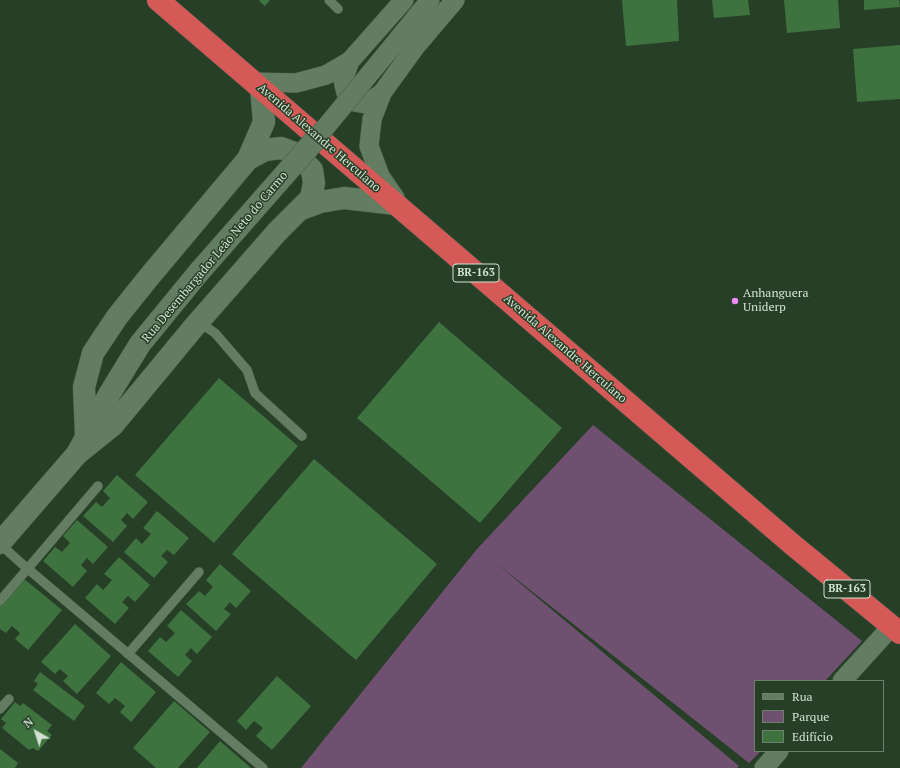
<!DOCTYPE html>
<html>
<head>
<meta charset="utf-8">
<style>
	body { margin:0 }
	#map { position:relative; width:900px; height:768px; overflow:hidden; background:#273f27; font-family:"PT Serif",serif }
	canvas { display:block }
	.legend { position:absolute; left:754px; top:680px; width:130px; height:72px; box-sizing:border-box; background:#273f27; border:1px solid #6c806c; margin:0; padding:5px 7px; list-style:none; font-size:12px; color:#d3e2d3 }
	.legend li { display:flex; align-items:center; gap:8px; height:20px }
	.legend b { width:20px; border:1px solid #6c806c }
	.north { position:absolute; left:16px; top:712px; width:40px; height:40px; -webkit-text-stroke:3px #273f27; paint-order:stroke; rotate:321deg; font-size:11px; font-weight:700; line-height:16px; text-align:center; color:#d3e2d3 }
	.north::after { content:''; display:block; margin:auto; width:14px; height:18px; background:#d3e2d3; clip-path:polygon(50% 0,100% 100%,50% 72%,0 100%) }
</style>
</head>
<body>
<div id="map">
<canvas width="900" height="768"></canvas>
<ul class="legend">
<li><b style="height:5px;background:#637d62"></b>Rua</li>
<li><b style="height:11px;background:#6f5071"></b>Parque</li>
<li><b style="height:11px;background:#3e733f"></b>Edifício</li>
</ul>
<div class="north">N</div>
</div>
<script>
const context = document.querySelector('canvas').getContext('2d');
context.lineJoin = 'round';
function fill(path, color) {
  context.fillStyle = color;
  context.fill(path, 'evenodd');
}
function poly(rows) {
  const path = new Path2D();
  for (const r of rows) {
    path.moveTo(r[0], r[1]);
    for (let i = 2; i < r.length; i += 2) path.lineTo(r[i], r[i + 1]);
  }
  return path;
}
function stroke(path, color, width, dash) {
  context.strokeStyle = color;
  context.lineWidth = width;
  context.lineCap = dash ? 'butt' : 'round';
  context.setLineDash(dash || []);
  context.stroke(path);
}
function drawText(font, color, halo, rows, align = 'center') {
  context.font = font + ' "PT Serif",serif';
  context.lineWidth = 3;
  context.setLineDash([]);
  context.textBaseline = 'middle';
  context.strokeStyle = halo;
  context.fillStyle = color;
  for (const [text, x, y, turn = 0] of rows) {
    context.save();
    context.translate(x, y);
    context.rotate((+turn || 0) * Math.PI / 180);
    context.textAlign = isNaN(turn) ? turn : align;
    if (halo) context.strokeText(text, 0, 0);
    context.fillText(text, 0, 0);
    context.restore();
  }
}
fill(poly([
	[593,425,862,641,825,681,755,681,755,751,761,751,749,763,496,563,739,766,737,768,301,768,477,549]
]), '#6f5071');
fill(poly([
	[260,0,270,0,265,6,259,1],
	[622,0,677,0,679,41,626,46],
	[712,0,748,0,750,15,714,18],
	[784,0,838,0,840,28,787,33],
	[864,0,899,0,900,7,864,10],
	[900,45,900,99,857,102,853,49],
	[439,322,562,428,480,523,357,418],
	[219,378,298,446,214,543,135,475],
	[314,459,437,564,356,660,232,554],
	[117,475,148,502,133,519,127,513,121,520,127,526,113,542,83,516,96,502,102,507,110,498,103,491],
	[157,511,189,538,174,555,167,550,161,556,168,562,154,578,124,552,136,538,142,544,151,534,143,528],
	[77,520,108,547,93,564,87,558,81,565,87,571,73,587,43,561,55,547,62,552,70,543,63,536],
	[119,557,150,585,135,602,128,596,122,602,129,608,115,624,85,598,97,584,103,590,112,580,104,574],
	[220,564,251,591,236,608,230,602,224,609,231,614,216,631,186,604,199,591,205,596,213,587,206,580],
	[23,578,62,610,28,650,15,639,20,633,12,626,6,633,0,629,0,605],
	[181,610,212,637,197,654,191,648,185,655,192,661,178,677,148,651,160,637,166,642,175,633,167,626],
	[75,624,111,656,77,694,63,681,68,676,60,669,55,674,41,662],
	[121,662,156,692,131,722,120,712,125,706,115,698,109,704,96,693],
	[40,672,85,706,74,721,33,690,38,684,34,681],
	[277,676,311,706,272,750,256,736,263,728,254,721,246,730,237,721],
	[174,701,210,732,178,768,156,768,133,748],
	[15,702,20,706,23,703,52,725,47,731,52,735,38,751,33,748,29,750,2,728,6,723,1,719],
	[220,741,251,768,197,768],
	[0,749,18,763,15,768,0,768]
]), '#3e733f');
const lane = poly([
	[329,0,338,9],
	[199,322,215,333,247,370,255,393,302,436],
	[0,544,21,563,263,768],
	[0,601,98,486],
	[128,654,199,572],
	[0,709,9,699]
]);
const street = poly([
	[386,54,430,0],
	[350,61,343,80,346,93,354,102,366,104,382,93],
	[254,82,296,83,326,75,350,61,404,0],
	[395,198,380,176,369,146,372,119,382,93,416,46,455,0],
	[842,681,892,626],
	[764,768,779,751]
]);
const secondary = poly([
	[248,159,265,150,281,148,295,153,312,170,314,183,311,198,299,210],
	[86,436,84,387,93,353,117,317,149,277,248,159,264,122,261,88],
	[77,454,113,425,194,327,277,232,299,210,320,202,344,198,396,204],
	[0,543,77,454,110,393,140,344,199,272]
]);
const highway = poly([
	[158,0,793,545,900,633]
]);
stroke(lane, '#455a46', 10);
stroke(street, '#455a46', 20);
stroke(secondary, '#455a46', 23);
stroke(highway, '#455a46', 23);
stroke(lane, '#637d62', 9);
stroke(street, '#637d62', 19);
stroke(secondary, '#637d62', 22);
stroke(highway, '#d55956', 22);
const streetBridge = poly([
	[315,140,386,54]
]);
const secondaryBridge = poly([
	[199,272,315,140]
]);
stroke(streetBridge, '#455a46', 20, []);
stroke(secondaryBridge, '#455a46', 23, []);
stroke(streetBridge, '#637d62', 19);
stroke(secondaryBridge, '#637d62', 22);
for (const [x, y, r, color] of [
	[735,301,4,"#ef8bf7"]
]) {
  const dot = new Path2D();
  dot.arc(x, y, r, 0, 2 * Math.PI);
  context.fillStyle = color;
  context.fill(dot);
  stroke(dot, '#273f27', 1.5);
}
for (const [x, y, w] of [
	[476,273,46],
	[847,589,46]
]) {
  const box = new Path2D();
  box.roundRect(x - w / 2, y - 9, w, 18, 3);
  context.fillStyle = '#273f27';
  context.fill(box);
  stroke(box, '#d3e2d3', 1);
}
drawText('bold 11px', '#d3e2d3', null, [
	["BR-163",476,273],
	["BR-163",847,589]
]);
drawText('12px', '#d3e2d3', '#273f27', [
	["Avenida Alexandre Herculano",319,138,41],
	["Rua Desembargador Leão Neto do Carmo",215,257,-50],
	["Avenida Alexandre Herculano",565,349,41]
]);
drawText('12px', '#d3e2d3', '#273f27', [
	["Anhanguera",743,294],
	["Uniderp",743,308]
], 'left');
</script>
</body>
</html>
